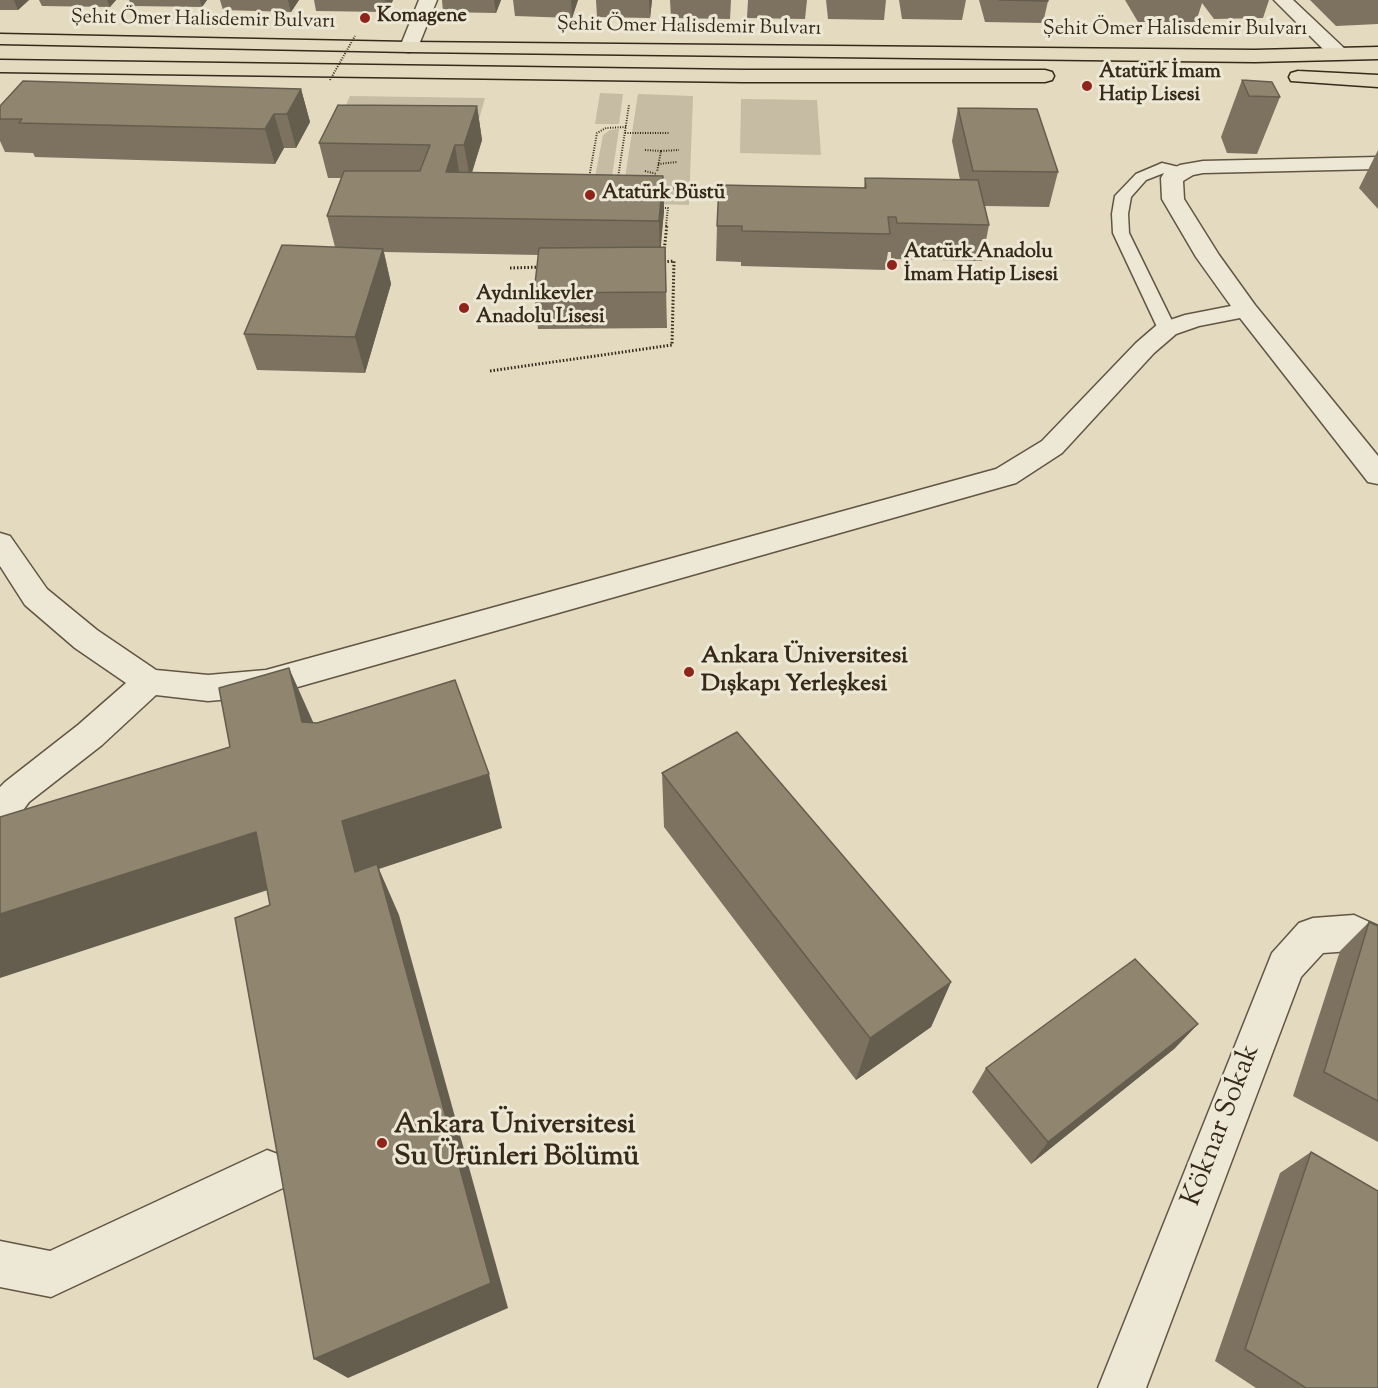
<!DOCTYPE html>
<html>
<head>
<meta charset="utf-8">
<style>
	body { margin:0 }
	canvas { display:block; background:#e4dac0 }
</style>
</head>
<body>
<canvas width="1378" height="1388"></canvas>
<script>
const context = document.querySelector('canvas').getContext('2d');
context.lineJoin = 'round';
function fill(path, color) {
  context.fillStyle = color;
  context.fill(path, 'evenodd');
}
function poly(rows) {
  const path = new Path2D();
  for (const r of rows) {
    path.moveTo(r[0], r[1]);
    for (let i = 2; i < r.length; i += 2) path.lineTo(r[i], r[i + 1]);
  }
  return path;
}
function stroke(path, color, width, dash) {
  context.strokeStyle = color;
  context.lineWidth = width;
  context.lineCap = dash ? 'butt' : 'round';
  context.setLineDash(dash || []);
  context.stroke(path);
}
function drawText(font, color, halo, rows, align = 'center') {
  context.font = font + ' "Sorts Mill Goudy",serif';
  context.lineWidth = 6;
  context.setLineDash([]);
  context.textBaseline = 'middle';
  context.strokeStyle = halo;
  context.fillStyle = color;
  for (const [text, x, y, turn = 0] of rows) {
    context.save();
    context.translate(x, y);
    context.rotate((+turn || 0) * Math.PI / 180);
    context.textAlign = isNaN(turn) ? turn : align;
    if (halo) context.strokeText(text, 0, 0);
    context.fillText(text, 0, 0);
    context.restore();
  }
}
fill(poly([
	[600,93,623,94,619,124,595,124],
	[638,94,693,96,689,205,621,203],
	[350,96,485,98,474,137,333,135],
	[741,99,817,100,821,155,740,153],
	[619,129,607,210,589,209,603,135,610,130]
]), '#c6bca3');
const service = poly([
	[1162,163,1187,169,1190,172,1182,177,1164,173,1146,180,1131,197,1128,214,1129,233,1176,329,1173,333,1167,334,1161,333,1158,329,1113,233,1112,214,1115,196,1136,174,1162,163]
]);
const minor = poly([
	[419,0,437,0,418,47,415,51,409,52,403,51,400,47,419,0],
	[1274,0,1293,0,1345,49,1347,53,1345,57,1331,57,1274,0],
	[1378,157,1378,169,1203,173,1193,175,1183,181,1184,199,1219,255,1255,305,1378,456,1378,484,1368,482,1240,318,1199,326,1176,334,1154,353,1062,453,1016,483,266,696,208,701,156,695,102,745,29,802,13,824,0,828,0,787,5,782,78,725,126,683,75,648,25,605,0,566,0,533,10,536,47,589,97,630,156,670,208,675,266,670,996,469,1042,441,1136,343,1158,324,1185,315,1231,306,1196,257,1162,199,1161,178,1164,173,1180,165,1203,161,1378,157],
	[1354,915,1378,926,1378,964,1350,951,1323,953,1301,977,1146,1388,1098,1388,1272,953,1299,923,1313,918,1354,915],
	[267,1150,283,1156,289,1172,283,1188,51,1297,0,1287,0,1241,50,1251,267,1150]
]);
const trunk = poly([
	[0,34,409,42,1255,50,1378,47,1378,59,1255,62,409,52,0,44,0,34],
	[0,60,743,70,1045,70,1052,72,1054,76,1052,80,1045,82,743,82,0,72,0,60],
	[1298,71,1378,75,1378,87,1291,81,1289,77,1291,73,1298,71]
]);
stroke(service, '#625542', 3);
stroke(minor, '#625542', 3);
stroke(trunk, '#362918', 3);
stroke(poly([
	[625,133,669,133],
	[645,150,661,151,657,172],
	[661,151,679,150],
	[658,164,677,162],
	[645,171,657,174],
	[589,178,597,133,606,128,626,127],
	[618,178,629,105],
	[648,184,665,186,666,190,659,195,648,194,643,189,648,184],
	[666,188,681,189],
	[660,208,668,208,666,226]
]), '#362918', 2, [1, 1.5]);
stroke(poly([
	[664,252,667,224],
	[510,268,542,267],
	[490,371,672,345,674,261,663,262]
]), '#362918', 3, [1.5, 2]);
fill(service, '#ede7d6');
fill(minor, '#ede7d6');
fill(trunk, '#e4dac0');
stroke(poly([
	[330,80,355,36]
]), '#362918', 2, [1, 1.5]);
fill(poly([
	[0,0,29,0,18,10,0,10],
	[39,0,116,0,110,7,42,6],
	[129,0,207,0,202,7,132,6],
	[220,0,299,0,291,12,223,10],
	[314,0,393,0,387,12,316,11],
	[442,0,501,0,496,13,443,12],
	[513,0,578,0,572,18,515,16],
	[596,0,652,0,650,18,597,17],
	[670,0,731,0,730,19,671,18],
	[748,0,807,0,805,19,747,18],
	[826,0,886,0,884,20,828,19],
	[899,0,966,0,962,20,902,19],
	[979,0,1048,0,1048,1,1043,23,985,22],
	[1125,0,1269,0,1263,18,1214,19,1202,3,1196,22,1138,22],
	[1310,0,1378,0,1378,24,1336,26],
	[1242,80,1280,97,1257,154,1227,153,1221,137],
	[301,89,310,122,296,148,284,148,275,164,35,157,33,153,5,152,0,141,0,106],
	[477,106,482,140,472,172,663,176,664,211,660,247,665,247,667,328,538,329,534,293,539,255,384,252,391,284,365,373,257,370,244,334,335,247,327,216,341,178,328,178,319,143],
	[958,108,1058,172,1049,207,985,206,989,225,982,261,891,259,891,252,888,252,885,270,741,266,741,262,716,261,717,226,864,188,865,178,960,180,952,141],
	[1378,150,1378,209,1359,188],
	[662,773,951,982,931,1027,856,1080,664,827],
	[1369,922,1378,926,1378,1142,1293,1096,1340,951],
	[1198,1024,1174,1049,1031,1164,972,1092,986,1068],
	[1311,1152,1378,1388,1256,1388,1215,1361,1280,1173]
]), '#7c725f');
fill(poly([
	[14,0,29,0,18,10],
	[107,0,116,0,110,7],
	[200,0,207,0,202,7],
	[288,0,299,0,291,12],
	[385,0,393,0,387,12],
	[494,0,501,0,496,13],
	[571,0,578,0,572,18],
	[649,0,652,0,650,18],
	[301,89,310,122,296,148,287,114],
	[477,106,482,140,470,179,464,145],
	[274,114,284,148,275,164,265,129],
	[455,145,460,179,446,172],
	[663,176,664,211,660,257,659,221],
	[383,249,391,284,365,373,355,337],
	[289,668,314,724,302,722],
	[489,774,502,828,379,869,399,915,508,1308,348,1378,314,1359,342,821],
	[256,832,286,884,0,978,0,914],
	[951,982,931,1027,856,1080,870,1038],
	[1198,1024,1174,1049,1031,1164,1048,1142]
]), '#655d4e');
const building = poly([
	[999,0,1048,0,1048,1,999,0],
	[1242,80,1272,82,1280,97,1249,96,1242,80],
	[23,81,301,89,287,114,274,114,265,129,19,123,22,119,0,119,0,106,23,81],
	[338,105,477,106,464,145,455,145,446,172,663,176,659,221,327,216,344,171,420,171,430,145,319,143,338,105],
	[958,108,1037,109,1058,172,973,171,958,108],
	[865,178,978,180,989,225,897,223,896,217,888,217,890,234,742,231,742,226,717,226,719,185,866,188,865,178],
	[282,245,383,249,355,337,244,334,282,245],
	[665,247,666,292,534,293,539,248,665,247],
	[289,668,302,722,317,723,455,680,489,774,342,821,355,872,377,864,491,1283,314,1359,235,918,270,905,256,832,0,914,0,817,230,747,219,688,289,668],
	[737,732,951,982,870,1038,662,773,737,732],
	[1369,922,1378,926,1378,1101,1324,1072,1369,922],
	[1135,959,1198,1024,1048,1142,986,1068,1135,959],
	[1311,1152,1378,1191,1378,1388,1306,1388,1245,1349,1311,1152]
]);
fill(building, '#90856f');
stroke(building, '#655d4e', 1.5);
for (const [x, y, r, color] of [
	[365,18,6,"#8f2418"],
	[1087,86,6,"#8f2418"],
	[590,195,6,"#8f2418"],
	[892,265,6,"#8f2418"],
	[464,308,6,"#8f2418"],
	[689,672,6,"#8f2418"],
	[382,1143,6,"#8f2418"]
]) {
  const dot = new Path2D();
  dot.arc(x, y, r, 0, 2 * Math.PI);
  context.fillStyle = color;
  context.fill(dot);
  stroke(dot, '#ede7d6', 2);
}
drawText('bold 20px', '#362918', '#ede7d6', [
	["Komagene",377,18],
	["Atatürk İmam",1099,74],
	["Hatip Lisesi",1099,97],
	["Atatürk Büstü",602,195],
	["Atatürk Anadolu",904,254],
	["İmam Hatip Lisesi",904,277],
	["Aydınlıkevler",476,296],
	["Anadolu Lisesi",476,319]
], 'left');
drawText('20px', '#362918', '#ede7d6', [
	["Şehit Ömer Halisdemir Bulvarı",203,21,1],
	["Şehit Ömer Halisdemir Bulvarı",689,28,1],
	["Şehit Ömer Halisdemir Bulvarı",1175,31]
]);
drawText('bold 24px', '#362918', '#ede7d6', [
	["Ankara Üniversitesi",701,658],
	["Dışkapı Yerleşkesi",701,686]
], 'left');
drawText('28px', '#362918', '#ede7d6', [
	["Köknar Sokak",1223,1126,-69]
]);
drawText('bold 28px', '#362918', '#ede7d6', [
	["Ankara Üniversitesi",394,1127],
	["Su Ürünleri Bölümü",394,1159]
], 'left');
</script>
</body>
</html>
